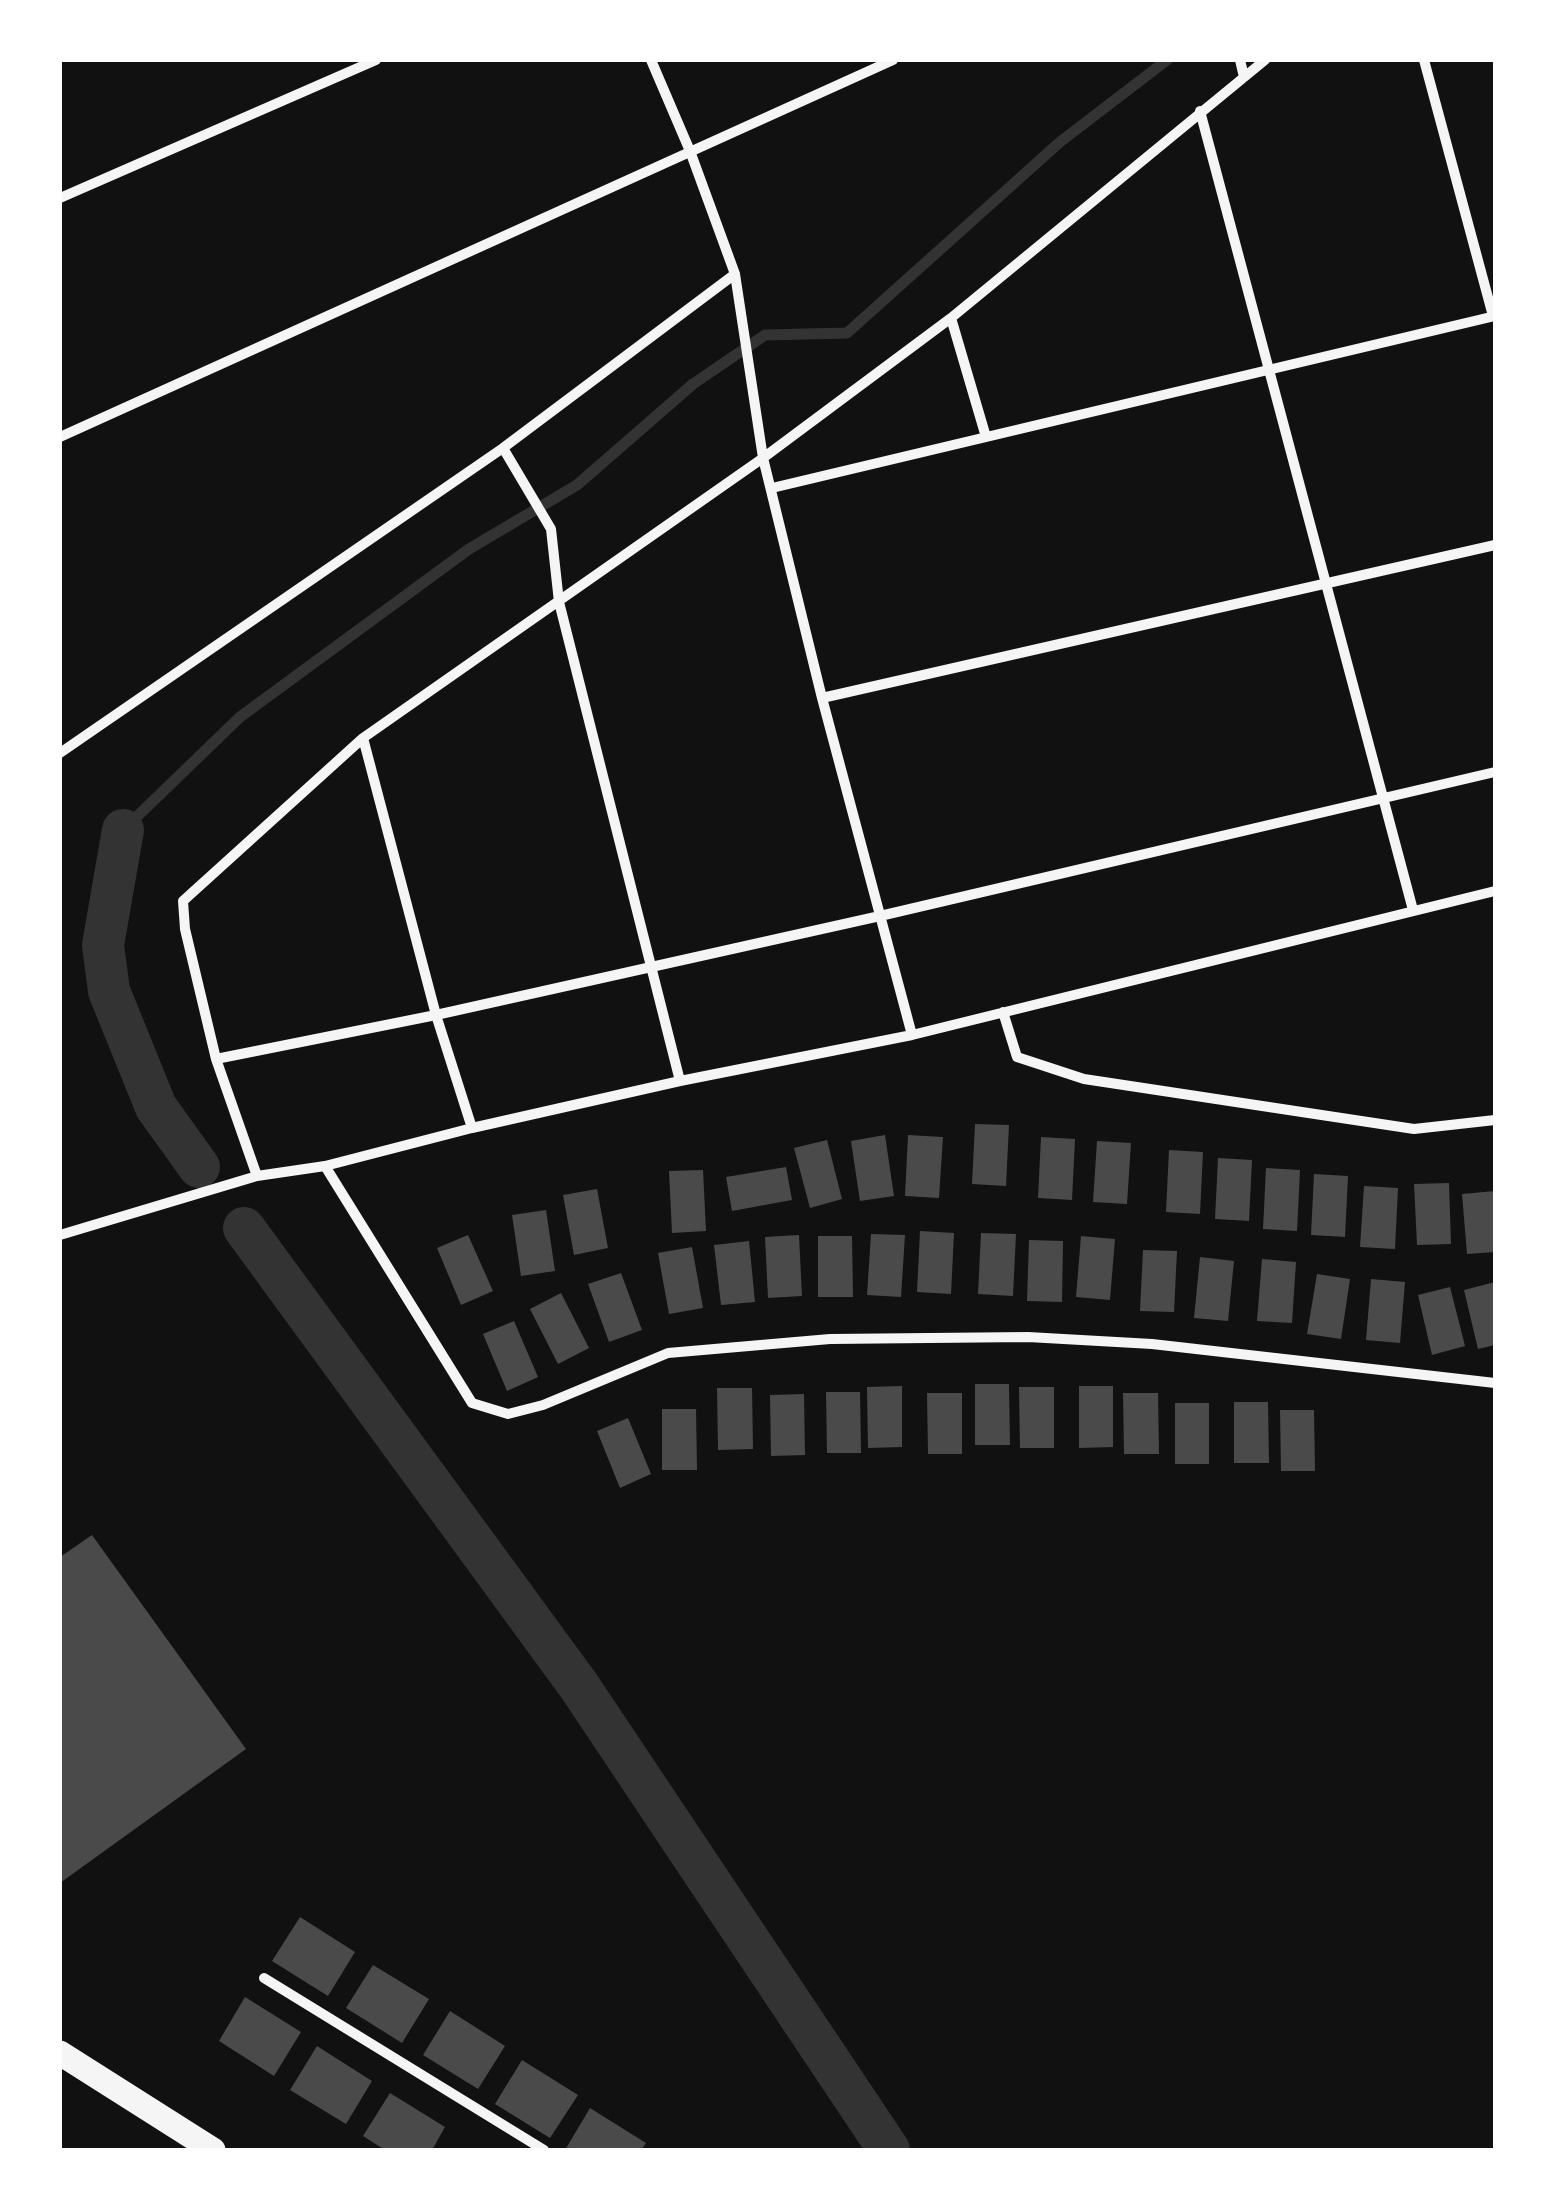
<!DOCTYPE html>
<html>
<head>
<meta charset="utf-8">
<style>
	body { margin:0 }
	#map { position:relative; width:1555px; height:2210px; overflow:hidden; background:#111; font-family:"Fira Sans",sans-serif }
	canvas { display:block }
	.frame { position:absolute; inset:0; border:62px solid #fff; pointer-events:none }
</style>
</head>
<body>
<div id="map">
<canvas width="1555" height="2210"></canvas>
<div class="frame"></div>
</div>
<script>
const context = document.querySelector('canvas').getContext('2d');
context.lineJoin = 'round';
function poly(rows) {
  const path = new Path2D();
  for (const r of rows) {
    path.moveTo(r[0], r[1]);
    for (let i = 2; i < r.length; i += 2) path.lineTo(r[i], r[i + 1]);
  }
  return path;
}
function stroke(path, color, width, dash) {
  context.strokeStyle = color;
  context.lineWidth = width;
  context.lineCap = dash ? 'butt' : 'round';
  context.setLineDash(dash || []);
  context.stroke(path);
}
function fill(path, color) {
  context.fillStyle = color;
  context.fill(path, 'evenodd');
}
stroke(poly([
	[123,830,240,717,469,549,577,485,693,384,765,335,847,333,1060,142,1167,60]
]), '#333', 11);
stroke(poly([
	[123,830,103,945,109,991,156,1107,199,1167],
	[244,1228,579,1686,889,2150]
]), '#333', 42);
fill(poly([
	[975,1124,1009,1125,1006,1186,972,1184],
	[885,1135,894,1196,860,1201,851,1141],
	[908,1135,943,1137,939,1198,905,1196],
	[1041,1137,1075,1139,1072,1200,1038,1198],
	[827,1140,842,1199,810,1208,794,1148],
	[1097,1141,1131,1143,1127,1204,1093,1202],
	[1169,1150,1203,1152,1200,1214,1166,1212],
	[1218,1158,1252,1160,1249,1221,1215,1219],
	[786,1167,792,1200,732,1211,726,1177],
	[1266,1168,1300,1170,1297,1231,1263,1229],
	[703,1170,706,1231,672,1233,669,1171],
	[1314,1174,1348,1176,1345,1237,1311,1235],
	[1449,1183,1451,1244,1417,1245,1414,1184],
	[1364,1186,1398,1188,1395,1249,1360,1247],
	[597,1189,608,1248,574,1255,563,1195],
	[1495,1191,1495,1252,1467,1254,1462,1194],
	[546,1210,555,1271,521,1276,512,1215],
	[920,1231,954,1233,951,1294,917,1292],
	[981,1233,1016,1234,1013,1296,978,1294],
	[871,1234,905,1235,901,1297,867,1295],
	[468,1235,493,1291,461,1305,437,1248],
	[799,1235,802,1296,768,1298,765,1237],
	[818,1236,852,1236,853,1297,818,1297],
	[1081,1236,1115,1239,1110,1300,1076,1297],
	[1029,1240,1063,1241,1062,1302,1027,1301],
	[749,1241,755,1302,721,1305,714,1245],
	[692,1247,703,1308,669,1314,658,1253],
	[1143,1250,1177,1251,1174,1312,1140,1311],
	[1200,1257,1234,1261,1228,1321,1194,1318],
	[1262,1259,1296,1262,1292,1323,1257,1321],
	[621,1273,642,1330,609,1342,588,1284],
	[1317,1274,1350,1279,1341,1339,1307,1334],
	[1371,1279,1405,1282,1400,1343,1366,1340],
	[1495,1282,1495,1345,1478,1349,1464,1290],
	[1450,1287,1465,1346,1432,1355,1418,1295],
	[561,1293,589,1348,558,1364,530,1309],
	[514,1321,538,1377,507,1391,483,1334],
	[975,1384,1009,1384,1010,1445,975,1445],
	[902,1386,902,1447,868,1448,867,1387],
	[1079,1386,1113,1386,1113,1447,1079,1448],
	[1019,1387,1054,1387,1054,1448,1020,1448],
	[717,1388,752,1388,753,1449,718,1450],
	[826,1392,860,1392,861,1453,827,1453],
	[927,1393,962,1393,962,1454,928,1454],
	[1123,1393,1158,1393,1159,1454,1124,1454],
	[804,1394,805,1455,771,1456,770,1395],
	[1234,1402,1268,1402,1269,1463,1234,1463],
	[1175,1403,1209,1403,1209,1464,1175,1464],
	[662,1409,696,1409,697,1470,662,1470],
	[1280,1410,1314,1410,1315,1471,1281,1471],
	[628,1418,651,1474,620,1488,597,1431],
	[92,1535,246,1749,60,1883,60,1557],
	[300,1917,355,1952,328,1996,272,1961],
	[373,1965,429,1999,402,2043,346,2008],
	[245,1997,301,2032,274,2076,219,2041],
	[450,2011,505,2046,478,2089,423,2055],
	[317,2046,372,2081,346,2124,290,2090],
	[522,2060,578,2095,550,2138,495,2104],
	[390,2093,445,2127,432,2150,385,2150,363,2136],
	[590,2108,646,2143,641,2150,565,2150]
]), '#4a4a4a');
stroke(poly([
	[651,60,690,151,735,274,763,458,822,698,912,1035],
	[1240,60,1244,77],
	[1424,60,1493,316],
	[1200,111,1413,910],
	[60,198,376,60],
	[951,318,986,437],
	[60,437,893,60],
	[503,448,735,274],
	[772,488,1495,316],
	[822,698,1495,545],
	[363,738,436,1015,472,1128],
	[60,753,503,448,551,529,559,602,680,1081],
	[1003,1012,1017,1057,1084,1079,1414,1129,1495,1120],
	[216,1059,436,1015,880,916,1495,772],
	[325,1166,472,1403,508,1414,543,1405,668,1353,830,1339,1028,1337,1152,1344,1495,1383],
	[257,1176,216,1059,185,929,183,901,363,738,763,458,951,318,1265,60],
	[60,1235,257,1176,325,1166,472,1128,680,1081,912,1035,1495,891],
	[264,1978,544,2150]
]), '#f5f5f5', 10);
stroke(poly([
	[60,2053,213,2150]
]), '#f5f5f5', 25);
</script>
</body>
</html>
